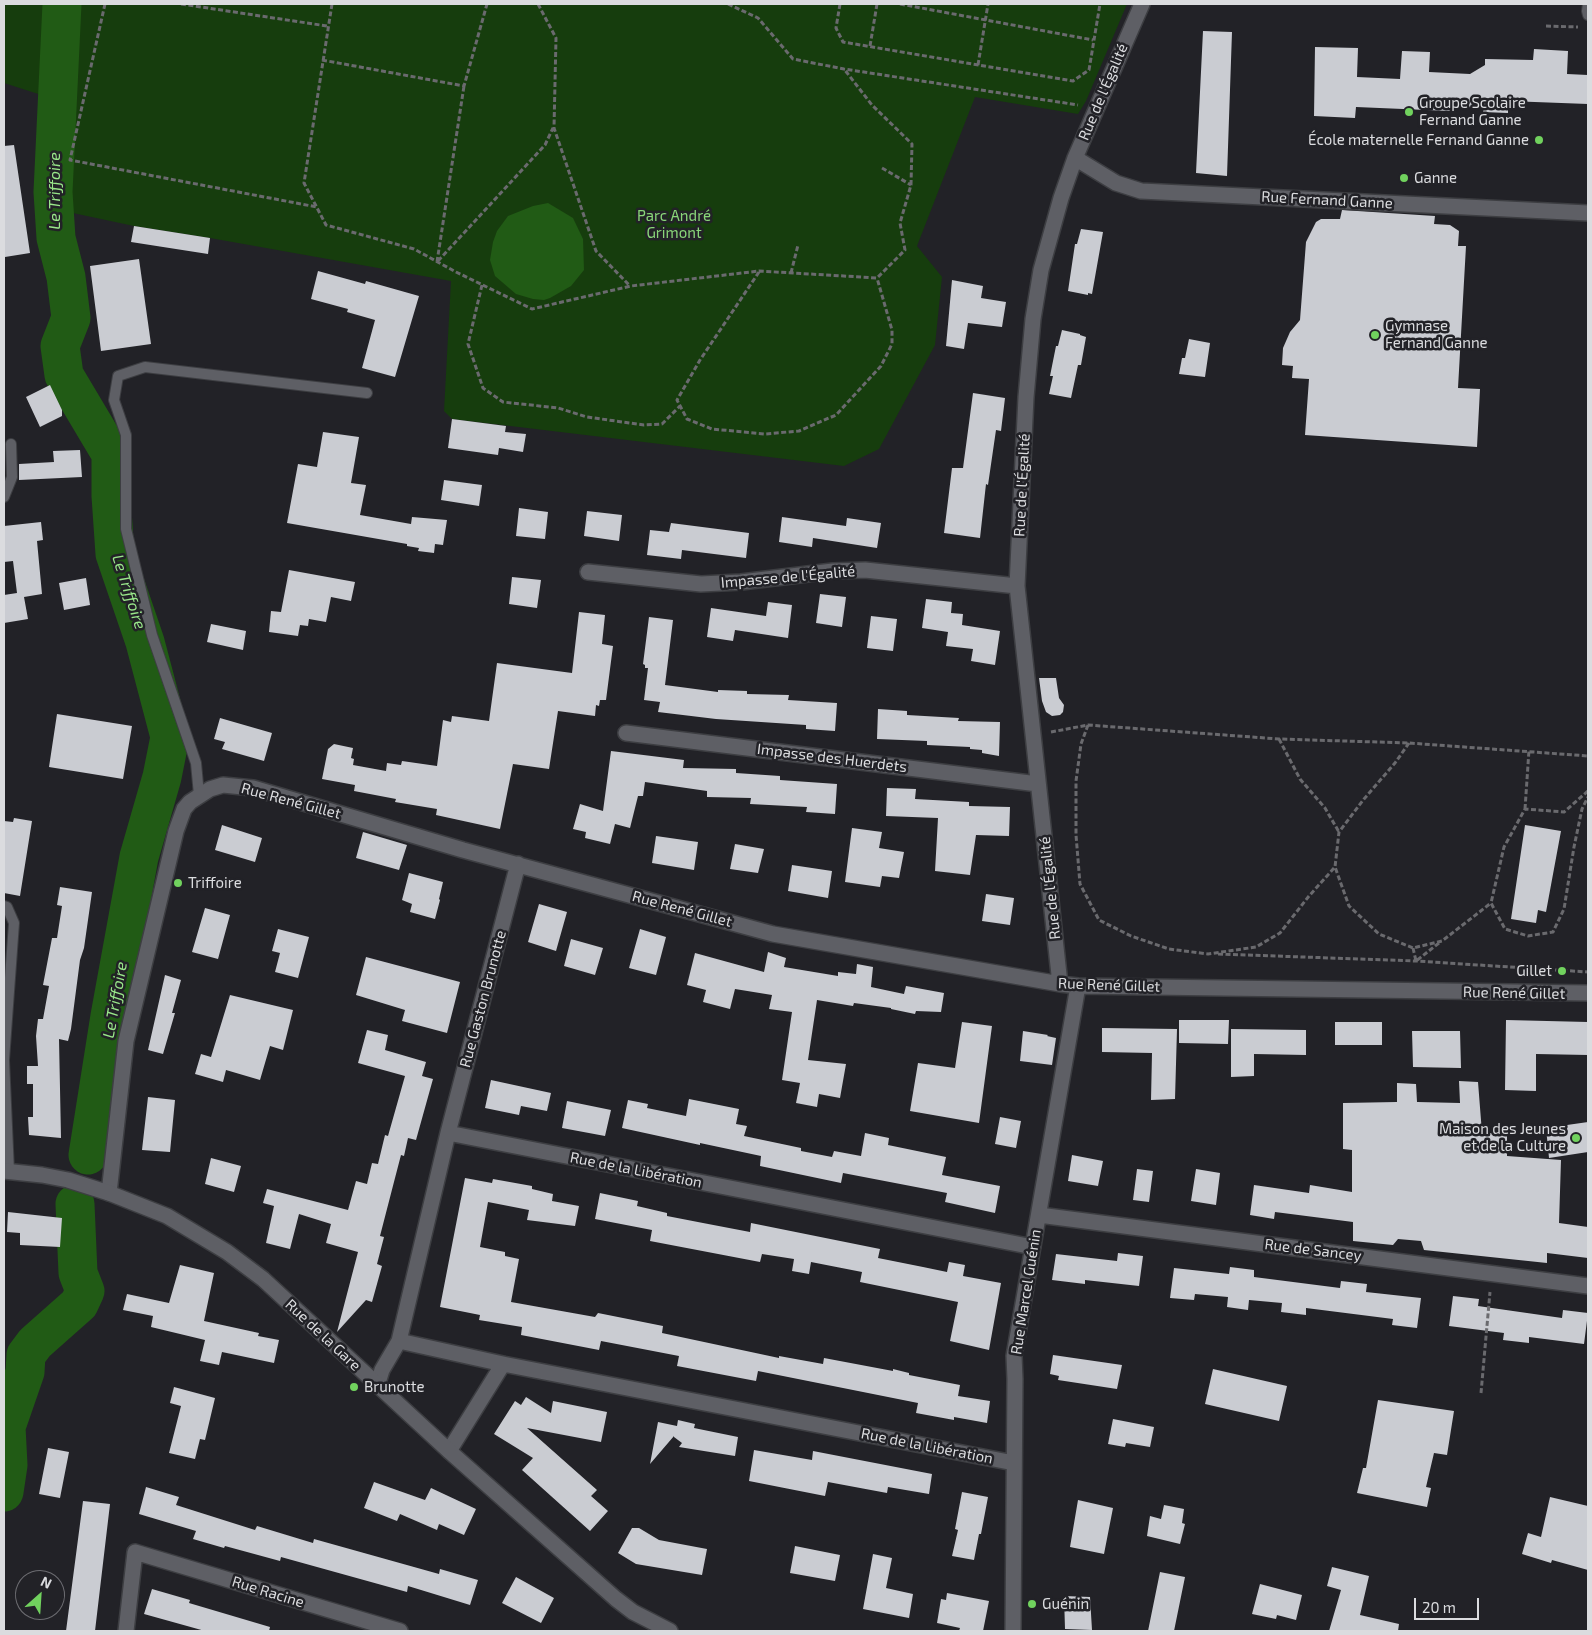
<!DOCTYPE html>
<html>
<head>
<meta charset="utf-8">
<style>
	body { margin:0 }
	#map { position:relative; width:1592px; height:1635px; overflow:hidden; background:#222227; font-family:"Exo 2",sans-serif }
	canvas { display:block }
	.frame { position:absolute; inset:0; border:5px solid #dbdcdf; pointer-events:none }
	.north { position:absolute; left:15px; top:1570px; width:50px; height:50px; box-sizing:border-box; background:#222227; border:1px solid #6c6c71; border-radius:50%; rotate:26deg; font-size:14px; font-weight:700; line-height:20px; text-align:center; color:#dbdcdf }
	.north::after { content:''; display:block; margin:auto; width:18px; height:22px; background:#71d25e; clip-path:polygon(50% 0,100% 100%,50% 72%,0 100%) }
	.scale { position:absolute; left:1414px; top:1598px; width:65px; height:22px; box-sizing:border-box; border:2px solid #dbdcdf; border-top:0; padding-left:6px; font-size:15px; line-height:18px; white-space:nowrap; color:#dbdcdf; -webkit-text-stroke:4px #222227; paint-order:stroke }
</style>
</head>
<body>
<div id="map">
<canvas width="1592" height="1635"></canvas>
<div class="frame"></div>
<div class="north">N</div>
<div class="scale">20 m</div>
</div>
<script>
const context = document.querySelector('canvas').getContext('2d');
context.lineJoin = 'round';
function fill(path, color) {
  context.fillStyle = color;
  context.fill(path, 'evenodd');
}
function poly(rows) {
  const path = new Path2D();
  for (const r of rows) {
    path.moveTo(r[0], r[1]);
    for (let i = 2; i < r.length; i += 2) path.lineTo(r[i], r[i + 1]);
  }
  return path;
}
function stroke(path, color, width, dash) {
  context.strokeStyle = color;
  context.lineWidth = width;
  context.lineCap = dash ? 'butt' : 'round';
  context.setLineDash(dash || []);
  context.stroke(path);
}
function drawText(font, color, halo, rows, align = 'center') {
  context.font = font + ' "Exo 2",sans-serif';
  context.lineWidth = 5;
  context.setLineDash([]);
  context.textBaseline = 'middle';
  context.strokeStyle = halo;
  context.fillStyle = color;
  for (const [text, x, y, turn = 0] of rows) {
    context.save();
    context.translate(x, y);
    context.rotate((+turn || 0) * Math.PI / 180);
    context.textAlign = isNaN(turn) ? turn : align;
    if (halo) context.strokeText(text, 0, 0);
    context.fillText(text, 0, 0);
    context.restore();
  }
}
fill(poly([
	[4,4,1127,4,1086,101,1078,114,975,97,917,246,942,277,935,345,879,449,844,466,452,419,444,411,451,281,210,238,134,226,54,209,57,100,4,83]
]), '#163d0d');
fill(poly([
	[548,203,573,218,583,239,584,270,571,286,550,298,544,300,533,299,516,294,495,276,490,260,493,242,497,231,508,216,533,206]
]), '#215b15');
stroke(poly([
	[62,4,53,192,56,238,66,277,71,318,60,346,64,375,111,454,111,496,115,554,145,642,170,737,162,777,139,857,110,1016,88,1155],
	[4,1492,8,1465,6,1427,25,1372,26,1355,35,1343,79,1304,85,1291,78,1273,75,1204]
]), '#215b15', 39);
fill(poly([
	[1203,31,1232,32,1227,176,1196,173],
	[1315,47,1358,48,1357,77,1400,79,1402,51,1430,52,1429,72,1470,74,1485,65,1485,59,1533,60,1534,49,1568,51,1567,74,1588,75,1588,104,1508,101,1508,113,1483,112,1484,108,1450,106,1450,111,1356,107,1355,118,1314,116],
	[14,145,30,253,5,257,4,246,4,146],
	[1342,210,1435,216,1434,224,1450,225,1459,231,1458,246,1466,246,1458,388,1480,389,1477,447,1305,435,1309,379,1292,378,1293,366,1282,365,1283,348,1290,332,1300,320,1306,242,1316,222,1321,219,1340,219],
	[134,226,210,238,208,254,131,242],
	[1081,229,1103,232,1092,294,1088,293,1088,295,1068,291,1075,244,1077,244],
	[139,259,151,344,101,351,90,266],
	[318,271,365,284,366,281,419,296,395,377,362,368,375,320,347,312,348,309,311,299],
	[952,280,983,286,981,298,1006,302,1002,327,968,323,964,349,946,346],
	[1062,330,1080,334,1080,335,1086,337,1081,365,1078,365,1071,398,1049,394,1053,376,1050,376,1056,346,1058,346],
	[1189,339,1210,343,1205,377,1179,374,1182,358,1185,358],
	[50,385,62,410,62,416,40,427,26,397],
	[973,393,1005,398,1001,431,996,430,988,485,986,484,980,538,944,533,952,468,963,468],
	[452,419,506,426,505,432,526,434,523,452,499,448,498,455,448,448],
	[323,432,359,437,351,483,366,485,360,515,411,524,412,517,447,520,443,545,435,544,434,553,418,551,419,548,407,546,407,544,287,523,298,464,317,467],
	[80,450,82,477,19,480,19,464,54,462,53,451],
	[444,480,482,485,479,506,441,500],
	[519,508,548,512,545,539,516,536],
	[587,511,622,515,619,541,584,536],
	[782,517,846,526,847,518,881,523,877,548,813,538,812,547,779,542],
	[41,522,43,540,37,541,42,594,24,597,28,619,4,623,4,595,17,593,13,561,4,562,4,526],
	[671,523,749,533,746,558,682,550,681,559,647,555,650,530,669,532],
	[289,570,355,582,351,601,331,597,326,622,309,619,308,626,300,625,298,636,269,632,271,611,281,612],
	[512,577,541,580,537,608,509,604],
	[86,578,90,605,64,610,59,583],
	[820,594,846,597,842,627,816,623],
	[926,599,952,602,951,613,963,614,962,625,1000,631,995,665,971,661,973,649,946,646,948,632,922,628],
	[768,602,792,605,788,638,735,630,733,641,707,637,711,608,766,616],
	[579,612,605,615,602,644,613,646,606,700,600,700,599,706,596,705,595,716,558,711,549,769,513,764,500,829,436,815,437,809,395,802,396,799,354,791,355,785,322,779,328,749,334,744,353,748,351,758,354,759,353,765,386,771,387,763,401,765,402,761,437,766,443,720,451,722,452,716,489,721,497,663,572,673],
	[871,616,897,619,893,651,867,648],
	[649,617,673,620,665,685,718,692,718,690,747,691,747,694,789,695,788,700,837,703,835,731,806,729,806,725,716,719,658,712,660,702,644,700,648,668,645,668,645,665,643,664],
	[211,624,246,631,243,650,207,642],
	[1039,678,1056,678,1059,698,1064,705,1063,712,1060,715,1052,716,1046,712,1042,701],
	[878,709,907,711,907,715,959,718,958,721,1000,722,999,756,982,753,982,750,970,749,970,747,927,745,927,741,877,739],
	[57,714,132,726,123,779,49,767],
	[220,718,272,733,264,761,222,749,225,742,214,739],
	[611,751,684,760,683,768,736,769,736,773,780,776,780,780,837,784,835,814,806,812,807,807,750,804,751,798,707,797,707,791,645,782,643,796,638,796,630,828,615,824,610,844,585,838,586,832,573,829,580,804,603,811],
	[887,788,916,789,915,799,969,802,969,806,1010,807,1009,836,976,835,970,875,935,871,938,818,886,816],
	[14,818,32,821,20,896,4,893,4,821,13,822],
	[222,825,262,838,255,862,215,850],
	[1525,825,1561,831,1546,912,1538,910,1536,923,1511,919],
	[852,828,882,832,879,848,904,852,899,878,882,876,880,887,845,882],
	[363,832,407,845,399,870,356,858],
	[656,836,698,842,694,870,652,863],
	[735,844,764,849,758,873,730,869],
	[792,865,832,871,828,898,788,891],
	[409,873,443,882,439,899,440,900,435,919,410,912,412,904,402,900],
	[60,887,92,892,84,948,80,960,71,1029,68,1041,59,1039,61,1138,29,1135,28,1117,33,1117,33,1084,27,1084,27,1066,38,1066,36,1036,38,1019,43,1019,49,986,43,985,52,938,57,938,62,906,57,905],
	[986,894,1014,898,1010,925,982,921],
	[539,904,567,912,556,951,528,942],
	[205,908,230,915,218,959,192,952],
	[278,929,309,937,298,978,275,972,280,953,272,951],
	[640,929,666,937,656,975,629,968],
	[571,939,603,948,595,975,564,966],
	[768,952,786,958,784,967,838,976,838,972,856,974,857,964,873,967,871,987,904,994,906,986,944,993,941,1012,916,1011,915,1014,891,1009,891,1008,854,1003,853,1006,817,1000,808,1060,846,1064,840,1098,819,1094,817,1107,796,1103,800,1083,782,1080,792,1012,769,1009,772,995,735,989,730,1009,703,1002,706,990,687,985,695,953,764,972],
	[366,957,460,982,447,1033,402,1021,405,1010,356,995],
	[165,975,181,980,172,1013,175,1013,163,1054,148,1050],
	[230,995,293,1010,283,1050,270,1046,260,1080,226,1070,223,1082,195,1074,201,1054,211,1057],
	[1179,1020,1229,1020,1228,1044,1179,1043],
	[1506,1020,1588,1022,1588,1055,1536,1054,1536,1091,1505,1090],
	[962,1022,992,1026,979,1123,910,1111,918,1063,955,1068],
	[1335,1022,1382,1022,1382,1045,1335,1045],
	[1102,1028,1177,1029,1175,1099,1151,1100,1152,1053,1102,1052],
	[1231,1029,1306,1030,1306,1055,1254,1054,1254,1076,1231,1077],
	[367,1030,388,1035,385,1050,426,1062,422,1076,433,1079,416,1140,408,1138,404,1156,401,1155,395,1178,380,1236,384,1237,377,1264,382,1266,372,1302,366,1300,337,1332,358,1252,326,1243,331,1224,299,1214,290,1249,266,1243,274,1206,263,1203,267,1189,348,1210,356,1181,367,1184,372,1163,378,1164,385,1135,388,1136,405,1076,358,1063],
	[1023,1031,1048,1035,1047,1036,1056,1038,1052,1065,1020,1061],
	[1412,1031,1460,1031,1461,1068,1413,1067],
	[491,1080,551,1093,547,1111,521,1106,519,1115,485,1108],
	[1459,1081,1478,1082,1482,1133,1507,1133,1507,1156,1561,1160,1559,1223,1588,1227,1588,1258,1547,1253,1547,1263,1424,1250,1421,1241,1398,1239,1393,1245,1353,1241,1353,1222,1275,1212,1274,1219,1250,1215,1254,1185,1309,1193,1310,1185,1352,1192,1352,1150,1343,1149,1343,1103,1397,1102,1397,1083,1416,1084,1417,1102,1460,1103],
	[148,1097,175,1100,170,1152,142,1150],
	[689,1099,739,1109,736,1124,747,1126,744,1136,801,1148,801,1151,832,1157,834,1151,861,1156,865,1133,889,1138,888,1145,946,1157,942,1175,1000,1186,995,1213,945,1202,947,1193,843,1173,841,1183,760,1166,761,1156,700,1143,700,1145,622,1128,628,1100,648,1104,647,1108,686,1116],
	[567,1101,611,1110,605,1136,562,1128],
	[1000,1117,1021,1121,1016,1148,995,1144],
	[1588,1122,1588,1152,1549,1158,1546,1128],
	[1072,1155,1103,1161,1098,1186,1068,1181],
	[211,1158,241,1166,234,1192,205,1184],
	[1137,1169,1153,1171,1149,1202,1133,1200],
	[1196,1169,1220,1173,1216,1205,1191,1201],
	[465,1178,492,1183,493,1179,532,1186,532,1189,553,1194,552,1201,579,1206,575,1226,527,1220,529,1210,488,1202,480,1247,505,1252,505,1256,519,1259,511,1302,595,1317,598,1313,663,1326,662,1333,779,1358,779,1356,823,1364,824,1358,893,1371,893,1369,909,1373,909,1375,960,1385,958,1396,990,1401,987,1423,954,1417,954,1420,916,1413,918,1403,758,1371,756,1381,677,1366,679,1356,601,1341,599,1350,521,1335,522,1327,479,1320,480,1315,440,1307],
	[600,1193,638,1201,637,1206,667,1213,667,1216,703,1223,750,1232,751,1223,880,1249,878,1258,923,1267,947,1272,949,1262,965,1265,963,1276,1001,1283,989,1350,950,1341,958,1302,860,1282,862,1272,811,1262,809,1274,792,1271,794,1259,762,1254,760,1262,650,1241,652,1230,595,1219],
	[8,1212,62,1218,60,1247,20,1245,20,1233,7,1232],
	[1118,1253,1143,1256,1139,1286,1085,1280,1085,1284,1052,1280,1056,1254,1117,1261],
	[180,1265,214,1273,204,1321,259,1333,258,1336,279,1340,274,1363,222,1352,219,1365,200,1361,205,1340,151,1327,153,1316,123,1310,127,1294,169,1303],
	[1230,1267,1254,1270,1254,1277,1340,1288,1341,1281,1367,1284,1366,1292,1421,1298,1417,1328,1392,1325,1393,1319,1306,1308,1306,1315,1281,1312,1282,1303,1249,1300,1248,1310,1227,1307,1228,1297,1195,1294,1194,1300,1170,1298,1174,1268,1229,1274],
	[1453,1296,1479,1299,1478,1306,1562,1318,1563,1310,1588,1313,1584,1344,1529,1337,1529,1343,1503,1340,1504,1333,1449,1326],
	[1053,1355,1122,1365,1117,1389,1058,1380,1059,1376,1050,1374],
	[1213,1369,1287,1386,1279,1421,1205,1404],
	[174,1387,215,1398,205,1440,200,1439,195,1459,169,1453,181,1406,170,1403],
	[526,1397,551,1413,553,1401,607,1412,601,1442,527,1428,597,1490,591,1496,608,1511,590,1531,522,1470,533,1458,494,1434,515,1401,521,1405],
	[1378,1400,1454,1411,1447,1455,1434,1453,1426,1487,1431,1488,1427,1507,1357,1493,1363,1468,1366,1468],
	[1113,1419,1154,1427,1150,1447,1126,1443,1125,1447,1108,1444],
	[678,1420,695,1424,694,1428,738,1437,735,1456,679,1447,682,1443,674,1437,674,1436,650,1464,658,1422,677,1426],
	[48,1448,69,1452,60,1498,39,1494],
	[754,1450,812,1460,813,1451,932,1474,929,1494,888,1487,887,1493,828,1482,825,1496,749,1481],
	[374,1482,425,1500,431,1488,476,1509,464,1535,439,1524,437,1530,400,1514,397,1521,364,1508],
	[146,1487,179,1497,176,1505,255,1530,257,1526,313,1543,314,1539,439,1574,440,1569,478,1580,470,1605,408,1586,407,1592,281,1557,280,1561,225,1546,224,1548,193,1539,196,1531,139,1514],
	[962,1492,988,1497,981,1534,979,1534,974,1560,952,1556,958,1530,955,1529],
	[1550,1497,1588,1506,1588,1570,1552,1560,1551,1563,1522,1554,1528,1533,1541,1537],
	[1078,1500,1113,1508,1104,1554,1070,1547],
	[83,1501,110,1504,95,1631,66,1631],
	[1164,1505,1184,1509,1182,1523,1185,1524,1180,1544,1147,1536,1150,1516,1161,1519],
	[632,1528,639,1528,659,1540,707,1549,702,1575,636,1564,618,1553],
	[795,1546,840,1555,835,1581,790,1573],
	[873,1554,892,1558,886,1588,913,1594,909,1618,863,1609],
	[1332,1567,1369,1576,1360,1615,1399,1624,1398,1631,1329,1631,1341,1590,1327,1586],
	[1160,1572,1185,1577,1174,1631,1148,1631],
	[516,1577,554,1598,541,1623,502,1603],
	[1260,1584,1302,1595,1296,1620,1277,1615,1276,1619,1252,1614],
	[152,1589,190,1600,189,1603,270,1627,269,1631,205,1631,144,1614],
	[947,1593,989,1601,983,1631,959,1631,960,1628,937,1623,941,1599,946,1600],
	[1064,1596,1090,1597,1092,1630,1065,1629]
]), '#caccd2');
const service = poly([
	[1588,4,1587,11,1588,15],
	[4,497,12,477,11,444],
	[199,795,196,763,152,635,126,529,126,435,114,400,118,376,145,367,367,393],
	[4,906,7,907,14,923,4,1060,9,1171]
]);
const minor = poly([
	[1075,158,1116,183,1141,191,1588,213],
	[588,572,701,584,741,582,833,571,865,570,1017,586],
	[626,733,1038,784],
	[1060,984,1017,586,1026,397,1033,319,1041,270,1061,198,1075,158,1142,4],
	[448,1133,1033,1247],
	[109,1193,126,1041,176,831,184,809,190,802,210,789,223,785,253,788,463,850,773,934,1060,984,1078,986,1588,993],
	[1039,1215,1588,1286],
	[399,1341,503,1364,1014,1463],
	[377,1386,382,1370,399,1341,448,1133,518,864],
	[449,1451,503,1364],
	[126,1631,135,1552,400,1631],
	[1013,1631,1015,1379,1014,1356,1078,986]
]);
const tertiary = poly([
	[4,1171,42,1175,68,1180,109,1193,167,1216,227,1252,263,1279,449,1451,616,1599,633,1612,670,1631]
]);
stroke(service, '#3d3e42', 12);
stroke(minor, '#3d3e42', 18);
stroke(tertiary, '#3d3e42', 18);
stroke(poly([
	[105,4,70,160,317,207],
	[181,4,327,26],
	[332,4,304,183,326,225,414,249,456,272,532,309,631,286,759,271,877,278,905,250,900,223,911,185,912,144,872,105,844,69],
	[538,4,556,38,554,128,596,251,630,286],
	[728,4,758,18,793,59,844,69,1078,105],
	[840,4,836,28,843,42,1073,81,1089,70,1100,4],
	[900,4,1093,40],
	[1546,26,1578,27],
	[870,46,877,4],
	[322,60,464,86,487,4],
	[978,65,988,4],
	[882,168,911,185],
	[438,261,545,145,553,128],
	[437,262,464,86],
	[759,272,700,360,677,400,687,419,712,429,765,434,799,431,836,415,881,366,892,344,892,330,877,278],
	[791,273,798,245],
	[482,285,468,344,483,388,503,402,558,408,587,417,644,425,662,424,680,406],
	[1088,725,1081,744,1076,781,1076,835,1080,884,1099,920,1131,936,1169,949,1208,954,1256,947,1280,933,1309,896,1335,867],
	[1051,732,1088,725,1279,739,1409,743,1588,756],
	[1279,739,1300,779,1325,808,1339,832],
	[1409,743,1395,763,1364,799,1339,832,1335,867,1349,906,1379,934,1413,948,1442,941,1491,903],
	[1588,791,1564,812,1525,809,1504,847,1491,903,1505,929,1528,936,1553,932,1564,909,1574,847,1582,809,1588,797],
	[1525,809,1529,750],
	[1413,948,1416,961,1439,943],
	[1218,954,1416,961,1588,972],
	[1481,1393,1490,1292]
]), '#6a6a6e', 3, [5, 2.5]);
stroke(service, '#5e5f65', 10);
stroke(minor, '#5e5f65', 15);
stroke(tertiary, '#5e5f65', 15);
for (const [x, y, r, color] of [
	[1409,112,5,"#71d25e"],
	[1539,140,5,"#71d25e"],
	[1404,178,5,"#71d25e"],
	[1375,335,5,"#71d25e"],
	[178,883,5,"#71d25e"],
	[1562,971,5,"#71d25e"],
	[1576,1138,5,"#71d25e"],
	[354,1387,5,"#71d25e"],
	[1032,1604,5,"#71d25e"]
]) {
  const dot = new Path2D();
  dot.arc(x, y, r, 0, 2 * Math.PI);
  context.fillStyle = color;
  context.fill(dot);
  stroke(dot, '#222227', 2);
}
drawText('15px', '#dbdcdf', '#222227', [
	["Rue de l'Égalité",1103,92,-67],
	["Rue Fernand Ganne",1327,200,3],
	["Rue de l'Égalité",1022,485,-87],
	["Impasse de l'Égalité",788,577,-5],
	["Impasse des Huerdets",832,758,7],
	["Rue René Gillet",291,801,15],
	["Rue de l'Égalité",1050,888,-96],
	["Rue René Gillet",682,909,15],
	["Rue René Gillet",1109,985,2],
	["Rue René Gillet",1514,993,1],
	["Rue Gaston Brunotte",483,999,-75],
	["Rue de la Libération",636,1170,11],
	["Rue de Sancey",1313,1250,7],
	["Rue Marcel Guénin",1026,1292,-81],
	["Rue de la Gare",323,1335,43],
	["Rue de la Libération",927,1446,11],
	["Rue Racine",268,1592,17]
]);
drawText('15px', '#dbdcdf', '#222227', [
	["Groupe Scolaire",1419,103],
	["Fernand Ganne",1419,120],
	["École maternelle Fernand Ganne",1529,140,"right"],
	["Ganne",1414,178],
	["Gymnase",1385,326],
	["Fernand Ganne",1385,343],
	["Triffoire",188,883],
	["Gillet",1552,971,"right"],
	["Maison des Jeunes",1566,1129,"right"],
	["et de la Culture",1566,1146,"right"],
	["Brunotte",364,1387],
	["Guénin",1042,1604]
], 'left');
drawText('15px', '#89d679', '#222227', [
	["Parc André",674,216],
	["Grimont",674,233]
]);
drawText('italic 16px', '#99e78a', '#222227', [
	["Le Triffoire",55,191,-90],
	["Le Triffoire",129,592,72],
	["Le Triffoire",115,1000,-80]
]);
</script>
</body>
</html>
